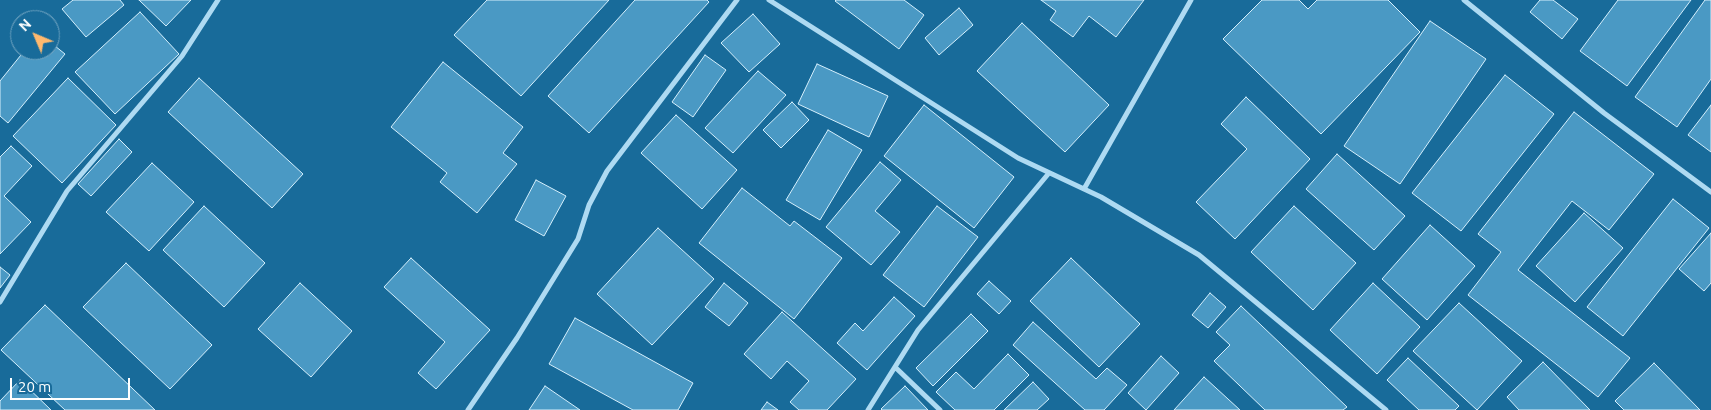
<!DOCTYPE html>
<html>
<head>
<meta charset="utf-8">
<style>
	body { margin:0 }
	#map { position:relative; width:1711px; height:410px; overflow:hidden; background:#186b9a; font-family:Ubuntu,sans-serif }
	canvas { display:block }
	.north { position:absolute; left:10px; top:10px; width:50px; height:50px; box-sizing:border-box; background:#186b9a; border:1px solid #74a6c2; border-radius:50%; rotate:315deg; font-size:14px; font-weight:700; line-height:20px; text-align:center; color:#fff }
	.north::after { content:''; display:block; margin:auto; width:18px; height:22px; background:#ffb96e; clip-path:polygon(50% 0,100% 100%,50% 72%,0 100%) }
	.scale { position:absolute; left:10px; top:378px; width:120px; height:22px; box-sizing:border-box; border:2px solid #fff; border-top:0; padding-left:6px; font-size:15px; line-height:18px; white-space:nowrap; color:#fff; -webkit-text-stroke:4px #186b9a; paint-order:stroke }
</style>
</head>
<body>
<div id="map">
<canvas width="1711" height="410"></canvas>
<div class="north">N</div>
<div class="scale">20 m</div>
</div>
<script>
const context = document.querySelector('canvas').getContext('2d');
context.lineJoin = 'round';
function fill(path, color) {
  context.fillStyle = color;
  context.fill(path, 'evenodd');
}
function poly(rows) {
  const path = new Path2D();
  for (const r of rows) {
    path.moveTo(r[0], r[1]);
    for (let i = 2; i < r.length; i += 2) path.lineTo(r[i], r[i + 1]);
  }
  return path;
}
function stroke(path, color, width, dash) {
  context.strokeStyle = color;
  context.lineWidth = width;
  context.lineCap = dash ? 'butt' : 'round';
  context.setLineDash(dash || []);
  context.stroke(path);
}
const building = poly([
	[73,0,120,0,124,5,86,37,62,9,73,0],
	[139,0,191,0,166,26,139,0],
	[487,0,609,0,521,96,454,35,487,0],
	[635,0,707,0,709,2,589,133,548,96,635,0],
	[836,0,904,0,924,15,899,49,835,1,836,0],
	[1041,0,1144,0,1116,37,1089,16,1073,37,1050,20,1056,11,1041,0],
	[1262,0,1299,0,1308,9,1317,0,1388,0,1420,32,1321,134,1223,39,1262,0],
	[1540,0,1553,0,1578,19,1562,39,1530,12,1540,0],
	[1618,0,1691,0,1627,86,1580,51,1618,0],
	[1705,0,1711,0,1711,79,1677,127,1635,97,1705,0],
	[959,8,973,25,939,55,925,38,959,8],
	[140,12,179,54,115,114,75,72,140,12],
	[753,14,780,44,749,72,721,43,753,14],
	[1430,21,1486,59,1400,184,1344,146,1430,21],
	[1022,23,1109,105,1065,152,977,71,1022,23],
	[50,42,65,54,8,123,0,116,0,81,25,50,50,50,50,42],
	[705,55,726,70,693,117,672,102,705,55],
	[443,62,523,127,503,153,517,164,477,213,440,182,447,173,391,127,443,62],
	[817,64,888,96,869,137,798,104,817,64],
	[758,71,786,95,733,153,705,128,758,71],
	[1505,75,1554,114,1461,231,1412,193,1505,75],
	[68,78,116,125,62,183,13,136,68,78],
	[199,78,303,174,272,208,168,112,199,78],
	[1246,97,1310,159,1235,239,1196,202,1247,149,1221,124,1246,97],
	[792,102,809,120,781,148,763,130,792,102],
	[924,105,1014,177,974,228,884,156,924,105],
	[1711,105,1711,152,1688,135,1711,105],
	[1574,112,1654,174,1609,230,1572,201,1518,270,1630,358,1598,397,1468,295,1501,252,1478,234,1574,112],
	[676,115,737,170,702,209,641,153,676,115],
	[828,130,862,150,820,220,786,200,828,130],
	[119,139,132,152,91,196,78,184,119,139],
	[11,146,32,166,4,196,31,222,0,254,0,157,11,146],
	[1337,154,1405,216,1374,250,1306,189,1337,154],
	[880,162,901,180,875,211,900,232,871,265,826,227,880,162],
	[152,163,194,202,149,251,106,212,152,163],
	[536,180,566,196,544,236,515,220,536,180],
	[742,188,790,226,794,221,842,258,794,319,699,243,742,188],
	[1673,199,1709,228,1623,336,1587,307,1673,199],
	[204,206,265,263,224,307,163,250,204,206],
	[937,206,978,237,924,307,883,275,937,206],
	[1294,206,1356,263,1313,310,1251,252,1294,206],
	[1584,213,1623,248,1575,302,1536,266,1584,213],
	[1430,225,1475,266,1427,320,1382,279,1430,225],
	[658,228,714,279,652,345,597,294,658,228],
	[1711,233,1711,283,1704,291,1679,269,1711,233],
	[411,258,490,330,436,389,418,373,445,342,384,287,411,258],
	[1071,258,1140,324,1099,367,1030,301,1071,258],
	[126,263,212,345,170,389,83,307,126,263],
	[0,267,10,275,0,288,0,267],
	[989,281,1011,301,999,314,977,294,989,281],
	[300,283,352,331,311,377,258,329,300,283],
	[724,283,748,303,729,326,705,307,724,283],
	[1373,283,1420,327,1377,374,1330,330,1373,283],
	[1210,293,1226,307,1208,328,1192,315,1210,293],
	[894,297,915,316,867,370,837,343,855,323,863,331,894,297],
	[1459,303,1522,361,1477,410,1413,351,1459,303],
	[45,305,155,410,65,410,1,350,45,305],
	[1241,306,1347,407,1343,410,1265,410,1214,361,1230,345,1216,332,1241,306],
	[782,312,856,379,827,410,799,410,790,402,809,381,787,361,771,379,744,354,782,312],
	[971,314,988,331,933,386,916,368,971,314],
	[575,318,693,383,678,410,633,410,549,364,575,318],
	[1033,322,1096,379,1107,368,1127,385,1104,410,1085,410,1013,345,1033,322],
	[1008,354,1029,375,994,410,955,410,936,392,956,372,974,389,1008,354],
	[1161,356,1179,373,1146,410,1128,393,1161,356],
	[1408,358,1459,406,1455,410,1419,410,1387,380,1408,358],
	[1543,362,1590,410,1519,410,1507,397,1543,362],
	[1654,363,1700,410,1624,410,1615,401,1654,363],
	[1204,377,1240,410,1174,410,1204,377],
	[20,380,51,410,0,410,0,401,20,380],
	[1033,382,1049,399,1037,410,1004,410,1033,382],
	[545,386,580,410,529,410,545,386],
	[905,386,928,410,882,410,881,409,905,386],
	[767,402,778,410,761,410,767,402]
]);
fill(building, '#4a99c4');
stroke(building, '#d5effc', 1);
stroke(poly([
	[769,0,1018,158,1101,197,1199,255,1386,410],
	[1464,0,1604,113,1711,192],
	[1084,189,1191,0],
	[0,302,67,191,182,56,218,0],
	[895,367,940,410],
	[468,410,517,338,578,239,589,205,607,171,737,0],
	[868,410,918,330,1049,173]
]), '#aedaf2', 5);
</script>
</body>
</html>
